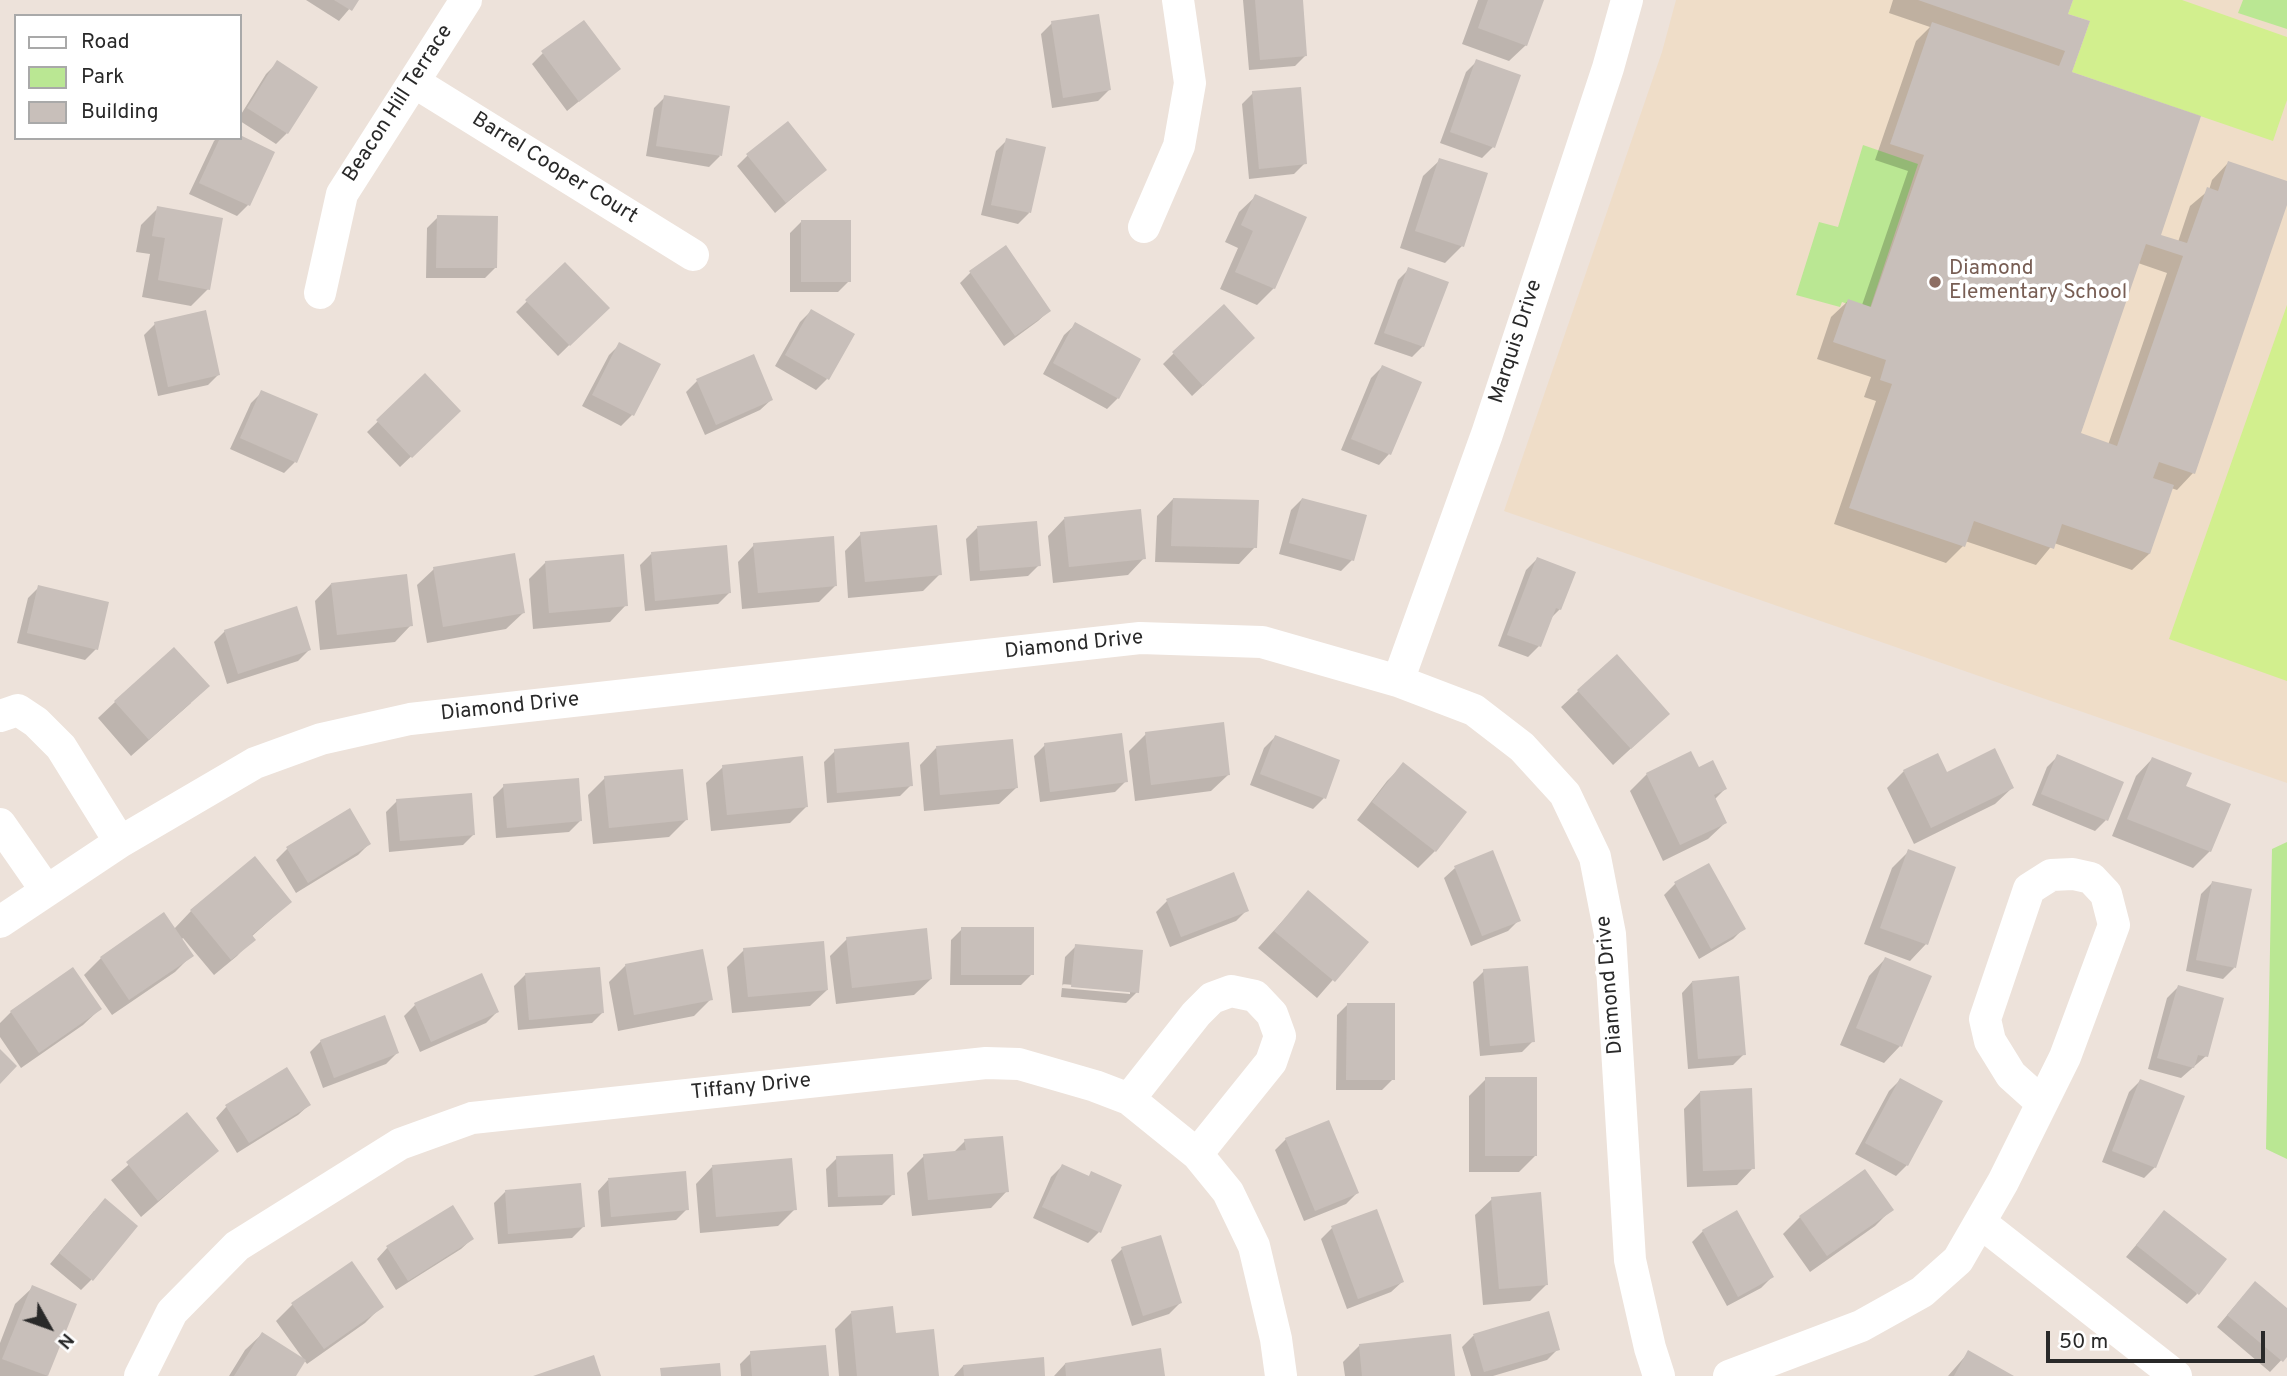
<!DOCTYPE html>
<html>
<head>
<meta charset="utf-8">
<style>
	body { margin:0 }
	#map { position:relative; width:2287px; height:1376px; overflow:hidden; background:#ede2da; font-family:Overpass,sans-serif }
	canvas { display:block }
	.legend { position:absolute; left:14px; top:14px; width:228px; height:126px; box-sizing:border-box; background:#fff; border:2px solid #a9a9a9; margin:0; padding:9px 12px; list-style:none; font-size:21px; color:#292929 }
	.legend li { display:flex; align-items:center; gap:14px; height:35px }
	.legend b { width:35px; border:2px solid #a9a9a9 }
	.north { position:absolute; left:14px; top:1292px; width:70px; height:70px; -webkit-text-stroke:5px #fff; paint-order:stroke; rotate:130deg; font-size:19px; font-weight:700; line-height:28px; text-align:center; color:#292929 }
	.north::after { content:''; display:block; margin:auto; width:24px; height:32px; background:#292929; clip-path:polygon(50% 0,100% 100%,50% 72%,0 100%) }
	.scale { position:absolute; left:2046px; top:1331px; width:219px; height:32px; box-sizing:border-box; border:4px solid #292929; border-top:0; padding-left:9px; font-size:21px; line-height:24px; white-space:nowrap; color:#292929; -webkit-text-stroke:5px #fff; paint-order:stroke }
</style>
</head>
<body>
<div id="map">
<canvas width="2287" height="1376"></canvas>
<ul class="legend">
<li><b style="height:9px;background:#fff"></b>Road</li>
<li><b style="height:19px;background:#bae793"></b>Park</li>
<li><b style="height:19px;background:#c8bfba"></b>Building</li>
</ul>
<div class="north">N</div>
<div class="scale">50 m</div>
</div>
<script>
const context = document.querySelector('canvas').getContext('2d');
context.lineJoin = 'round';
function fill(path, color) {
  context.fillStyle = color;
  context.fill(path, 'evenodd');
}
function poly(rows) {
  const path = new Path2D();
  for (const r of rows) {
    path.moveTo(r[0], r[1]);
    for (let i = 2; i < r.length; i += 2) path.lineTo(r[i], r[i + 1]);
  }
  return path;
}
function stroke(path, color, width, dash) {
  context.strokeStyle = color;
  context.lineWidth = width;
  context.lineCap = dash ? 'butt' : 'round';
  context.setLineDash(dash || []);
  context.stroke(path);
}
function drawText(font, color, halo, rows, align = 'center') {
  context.font = font + ' Overpass,sans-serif';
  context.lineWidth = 7;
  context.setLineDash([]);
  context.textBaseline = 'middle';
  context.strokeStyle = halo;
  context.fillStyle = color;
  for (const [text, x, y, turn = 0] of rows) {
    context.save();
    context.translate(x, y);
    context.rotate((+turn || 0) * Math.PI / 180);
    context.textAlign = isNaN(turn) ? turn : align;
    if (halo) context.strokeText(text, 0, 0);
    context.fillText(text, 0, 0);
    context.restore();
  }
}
fill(poly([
	[1676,0,2287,0,2287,783,1504,511,1662,52]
]), '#efddc8');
fill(poly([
	[2243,0,2287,0,2287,29,2238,13],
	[1863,145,1918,164,1869,311,1842,302,1840,307,1796,295,1819,222,1838,227],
	[2287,842,2287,1159,2266,1149,2272,849]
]), '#bae793');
fill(poly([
	[2073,0,2182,0,2287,37,2287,100,2273,141,2072,72,2090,21,2068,14],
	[2287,305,2287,681,2169,639]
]), '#d2ef8e');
fill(poly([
	[306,0,357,0,339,21],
	[1243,0,1301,0,1306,55,1295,66,1249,70],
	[1478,0,1542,0,1526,45,1509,61,1462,44],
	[1893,0,2071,0,2066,15,2070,73,2159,236,2178,242,2190,206,2209,190,2212,180,2228,163,2287,183,2287,200,2193,473,2177,490,2171,488,2149,554,2132,570,2054,543,2036,565,1965,541,1963,546,1946,563,1834,524,1876,401,1864,397,1871,377,1817,359,1831,317,1848,301,1862,305,1908,171,1875,160,1916,41,1930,27,1889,13],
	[2138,263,2167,273,2108,445,2079,434],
	[1052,23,1109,90,1098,101,1052,108,1041,34],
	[543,53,619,69,567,111,532,64],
	[1477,61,1493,147,1482,158,1440,143,1466,72],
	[277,63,287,133,276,144,240,121,240,116,266,74],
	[1253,93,1305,163,1294,174,1249,179,1242,104],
	[665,97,720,156,709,167,646,156,654,108],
	[240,137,273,153,248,205,237,216,189,194,214,141,217,138],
	[1007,140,1029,213,1018,224,981,215,996,151],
	[748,155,825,170,775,213,737,166],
	[1440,160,1462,246,1445,263,1400,248,1423,176],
	[1256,196,1274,288,1257,305,1220,289,1238,248,1225,242,1239,212],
	[158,208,208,289,191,306,142,297,150,254,136,252,141,225],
	[438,217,496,267,485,278,426,278,427,228],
	[801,222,849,281,838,292,790,292,790,233],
	[565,264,607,308,558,356,516,312],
	[1409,269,1423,346,1412,357,1374,344,1398,280],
	[971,272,1049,311,1038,321,1004,346,960,283],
	[811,311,827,379,816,390,775,366,800,322],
	[155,324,219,374,208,385,158,396,144,335],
	[1075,325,1118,398,1107,409,1043,374,1064,335],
	[620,344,632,415,621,426,582,406,609,355],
	[1242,349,1192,396,1163,364,1174,353],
	[1382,367,1389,454,1379,465,1341,450,1371,378],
	[425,376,459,411,400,467,367,432],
	[697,381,771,400,760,410,705,435,686,392],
	[262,392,295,462,284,473,230,449,251,403],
	[1173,499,1255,547,1239,564,1155,562,1157,516],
	[1302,499,1352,560,1341,571,1279,554,1291,510],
	[1064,519,1144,558,1128,575,1053,583,1048,536],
	[977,528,1039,565,1028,576,970,581,966,539],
	[861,534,940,574,923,591,848,598,845,551],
	[754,545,836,585,819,602,742,609,738,562],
	[651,554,729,593,718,604,645,611,640,565],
	[1537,559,1560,609,1549,620,1539,646,1528,657,1498,646,1526,570],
	[546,562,626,605,610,622,533,629,529,579],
	[434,569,523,613,506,629,427,643,417,585],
	[331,584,411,625,395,642,320,650,315,601],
	[39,587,96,649,85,660,17,643,28,598],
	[225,631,309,650,298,661,227,684,214,642],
	[1616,656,1651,730,1613,765,1561,707],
	[115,702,191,703,131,756,98,718],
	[1146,734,1228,775,1211,791,1135,801,1129,751],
	[1275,737,1324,798,1313,809,1250,785,1264,748],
	[1045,745,1126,781,1115,792,1040,802,1034,756],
	[936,748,1016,788,999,804,924,811,920,765],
	[835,751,911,785,900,796,827,803,824,762],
	[2058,756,2106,820,2095,831,2032,805,2047,767],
	[2152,759,2210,851,2193,868,2112,836,2136,776],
	[1404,764,1435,851,1418,868,1357,820,1387,781],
	[723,767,807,806,790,823,711,831,706,783],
	[1698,769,1725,789,1714,800,1725,823,1708,839,1663,861,1630,791,1647,774],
	[1904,771,1946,774,2012,788,1995,804,1914,844,1887,788],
	[605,778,686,820,669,837,593,844,588,795],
	[504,786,580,821,569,832,496,838,493,797],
	[397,801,474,834,463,845,389,852,386,812],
	[349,811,369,844,358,855,296,893,276,860,287,849],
	[1909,851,1926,944,1910,961,1864,944,1892,868],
	[1709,865,1744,928,1733,939,1699,959,1664,895,1675,884],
	[1455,868,1519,920,1508,931,1471,946,1444,878],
	[2212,883,2234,968,2223,979,2186,971,2201,894],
	[1308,893,1366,942,1317,998,1258,948],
	[1167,901,1247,910,1236,921,1170,947,1156,912],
	[290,902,251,937,253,939,237,956,214,975,183,938,181,940,192,955,175,972,112,1015,84,975,101,958,164,914,174,929,191,911],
	[962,929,1032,974,1021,985,950,985,951,940],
	[847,939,931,979,914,995,836,1004,830,956],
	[1076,946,1137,992,1126,1003,1061,997,1065,957],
	[1062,984,1130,990,1130,994,1062,988],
	[744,950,827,990,810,1006,732,1013,727,967],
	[1885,959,1900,1046,1884,1063,1840,1045,1869,976],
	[626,965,711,999,694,1016,618,1031,609,982],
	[1484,971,1533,1041,1522,1052,1480,1056,1473,982],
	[525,975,603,1012,592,1023,518,1030,514,986],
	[1692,982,1744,1054,1733,1065,1688,1069,1682,993],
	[2178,987,2206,1056,2181,1078,2148,1069,2167,998],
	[1348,1004,1393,1079,1382,1090,1336,1090,1337,1015],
	[415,1005,497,1012,486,1023,420,1052,404,1016],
	[100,1009,83,1025,21,1068,0,1037,0,1023,11,1012],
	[384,1017,397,1053,386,1064,323,1088,310,1052,321,1041],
	[1486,1079,1536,1155,1519,1172,1469,1172,1469,1096],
	[1900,1080,1907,1165,1896,1176,1855,1154,1889,1091],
	[2140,1081,2155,1167,2144,1178,2102,1162,2129,1092],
	[1700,1092,1753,1168,1737,1185,1687,1187,1684,1109],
	[309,1105,298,1115,237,1153,216,1118,226,1107],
	[187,1114,217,1151,141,1217,111,1180],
	[1286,1139,1357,1193,1346,1204,1304,1221,1275,1150],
	[965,1141,1007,1191,991,1208,912,1216,907,1173,924,1156,953,1153],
	[837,1158,893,1194,882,1205,828,1207,826,1169],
	[1062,1166,1087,1178,1092,1173,1099,1232,1088,1243,1033,1218,1051,1177],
	[712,1167,795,1209,778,1226,700,1233,696,1184],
	[608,1180,687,1209,676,1220,601,1227,598,1191],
	[505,1192,583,1227,572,1238,498,1244,494,1203],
	[1492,1199,1547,1284,1530,1301,1483,1305,1475,1215],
	[1892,1209,1875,1226,1810,1272,1783,1234,1800,1217],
	[94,1211,91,1280,81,1290,50,1264],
	[2164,1212,2197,1294,2187,1304,2126,1257],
	[1332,1228,1402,1282,1391,1292,1347,1309,1321,1239],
	[1703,1231,1772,1277,1761,1288,1727,1306,1692,1242],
	[472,1239,461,1249,396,1290,377,1259,387,1248],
	[1122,1249,1180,1303,1169,1314,1132,1326,1111,1260],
	[32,1288,75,1305,47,1376,0,1376,0,1343,15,1304],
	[2245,1294,2287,1310,2287,1354,2270,1372,2217,1327],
	[293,1304,381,1307,365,1323,307,1364,304,1360,294,1376,229,1376,245,1350,262,1334,304,1360,276,1321],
	[851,1313,894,1335,937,1376,839,1376,835,1329],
	[1547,1313,1558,1349,1547,1360,1493,1376,1471,1376,1462,1347,1473,1336],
	[1360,1345,1453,1376,1345,1376,1343,1362],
	[751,1353,827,1376,741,1376,740,1364],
	[1968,1353,2011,1376,1948,1376],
	[1065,1364,1163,1376,1054,1376],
	[963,1366,1044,1376,954,1376]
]), '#0003');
fill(poly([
	[334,0,359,0,352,11],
	[1255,0,1303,0,1307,56,1260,60],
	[1488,0,1544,0,1527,46,1478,28],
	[1918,0,2073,0,2068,14,2090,21,2072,72,2201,116,2161,235,2187,243,2207,187,2218,191,2228,161,2287,181,2287,205,2195,474,2159,462,2153,478,2174,485,2150,554,2062,524,2054,549,1974,521,1965,547,1849,508,1892,384,1880,380,1886,360,1833,342,1848,299,1871,307,1924,155,1890,144,1932,22,2059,66,2065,51],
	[2146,244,2183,256,2117,446,2081,433],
	[1099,14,1111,90,1063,98,1051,21],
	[584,20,621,69,579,102,541,51],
	[1476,59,1521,75,1495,148,1450,132],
	[277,60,318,87,288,134,247,108],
	[1301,87,1307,164,1259,169,1252,91],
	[664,95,730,106,722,156,656,146],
	[788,121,827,170,786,203,746,154],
	[240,135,275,152,250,206,199,183,220,138,240,138],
	[1006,138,1046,147,1031,213,991,205],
	[1439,158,1488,173,1464,247,1415,231],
	[1255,194,1307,217,1275,289,1235,272,1253,231,1241,225],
	[157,206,223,218,210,290,158,280,165,238,152,236],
	[437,215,498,216,497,268,436,268],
	[801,220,851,220,851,282,801,282],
	[1006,245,1051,311,1015,336,969,271],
	[565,262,610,308,570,346,525,300],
	[1408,267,1449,282,1424,347,1384,333],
	[1224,304,1255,338,1203,386,1172,352],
	[811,309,855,334,829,380,785,355],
	[206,310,220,375,168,387,154,322],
	[1075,322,1141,359,1119,399,1053,363],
	[619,342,661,364,634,416,592,395],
	[754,354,773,400,716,425,696,379],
	[1382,365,1422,382,1391,455,1351,439],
	[425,373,461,411,412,458,376,420],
	[261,390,318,414,297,463,240,438],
	[1173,498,1259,500,1257,548,1171,546],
	[1302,498,1367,515,1354,561,1289,543],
	[1141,509,1146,559,1069,567,1064,517],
	[1037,521,1041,566,980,571,977,526],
	[937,525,942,575,865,582,860,532],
	[834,536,837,586,758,593,753,543],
	[727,545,731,593,655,601,651,552],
	[515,553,525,613,443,627,433,567],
	[624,554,628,606,549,613,545,561],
	[1537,557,1576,572,1561,610,1556,608,1541,647,1507,635],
	[407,574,413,626,337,635,331,583],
	[38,585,109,602,98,650,27,633],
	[297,606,311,650,238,674,224,630],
	[174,647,210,686,149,740,114,701],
	[1617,654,1670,714,1631,749,1577,690],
	[1224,722,1230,775,1151,785,1145,732],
	[1122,733,1128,782,1050,792,1044,743],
	[1275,735,1340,760,1326,799,1260,774],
	[1013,739,1018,788,940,795,936,746],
	[909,742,913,786,837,793,834,749],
	[1995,748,2014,788,1931,828,1903,770,1938,753,1947,772],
	[1691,751,1699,767,1713,760,1727,789,1714,795,1727,823,1680,845,1646,773],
	[2057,754,2124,782,2108,821,2041,794],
	[803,756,808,807,727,815,722,765],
	[2152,757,2192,773,2186,786,2231,804,2211,852,2127,819],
	[1403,762,1467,812,1436,852,1372,802],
	[683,769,688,820,609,828,604,776],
	[579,778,582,821,507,828,503,784],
	[472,793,475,835,400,841,396,799],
	[350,808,371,844,308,883,286,847],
	[1908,849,1956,867,1928,945,1880,928],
	[1493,850,1521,921,1482,936,1454,866],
	[255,856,292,902,252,935,256,940,231,960,190,910],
	[1709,863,1746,929,1711,949,1674,882],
	[1234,872,1249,911,1181,937,1166,899],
	[2212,881,2252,889,2236,968,2196,960],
	[1308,890,1369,942,1335,982,1274,931],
	[164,912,194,956,129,1000,100,957],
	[961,927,1034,927,1034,975,961,975],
	[927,928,932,979,852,988,846,937],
	[824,941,828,990,748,997,743,948],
	[1075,944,1143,950,1139,993,1071,987],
	[703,949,713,1000,634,1015,625,964],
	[1885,957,1932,976,1902,1047,1856,1028],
	[1528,966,1535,1042,1490,1046,1483,969],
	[73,967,102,1009,39,1053,10,1011],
	[600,967,604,1013,529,1020,525,973],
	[482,973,499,1012,431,1042,414,1003],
	[1739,976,1746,1055,1698,1059,1692,981],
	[2178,985,2224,998,2208,1057,2198,1055,2194,1068,2157,1058],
	[1347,1003,1395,1003,1395,1080,1346,1080],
	[385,1015,399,1053,334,1078,320,1040],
	[0,1049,17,1066,0,1084],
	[287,1067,311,1105,249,1143,225,1105],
	[1485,1077,1537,1077,1537,1156,1485,1156],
	[1900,1078,1943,1101,1908,1166,1865,1143],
	[2140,1079,2185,1096,2156,1168,2112,1151],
	[1752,1088,1755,1169,1703,1171,1700,1091],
	[187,1112,219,1151,158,1201,126,1162],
	[1329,1120,1359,1193,1315,1211,1285,1138],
	[1003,1136,1009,1192,928,1200,923,1154,966,1150,964,1139],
	[893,1154,895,1195,838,1197,836,1156],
	[792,1158,797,1210,716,1217,712,1165],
	[1062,1164,1089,1176,1091,1171,1122,1185,1101,1233,1042,1207],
	[1865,1169,1894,1210,1827,1256,1799,1216],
	[686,1171,689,1210,611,1217,608,1178],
	[581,1183,585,1227,508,1234,505,1190],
	[1541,1192,1548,1285,1499,1289,1491,1197],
	[105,1198,138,1226,93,1281,59,1253],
	[453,1205,474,1239,408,1281,386,1246],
	[1377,1209,1404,1282,1358,1299,1331,1226],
	[1737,1210,1774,1277,1738,1297,1702,1230],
	[2164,1210,2227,1259,2199,1295,2136,1245],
	[1161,1235,1182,1303,1143,1316,1121,1247],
	[352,1261,384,1307,324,1349,291,1303],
	[2255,1281,2287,1308,2287,1357,2283,1362,2227,1315],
	[32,1285,77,1304,48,1376,2,1359],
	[893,1306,896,1333,934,1329,939,1376,857,1376,851,1311],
	[1549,1311,1560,1350,1484,1372,1473,1334],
	[262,1332,306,1360,296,1376,234,1376],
	[1451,1334,1455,1376,1362,1376,1359,1344],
	[826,1345,829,1376,752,1376,750,1351],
	[1161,1348,1165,1376,1066,1376,1065,1363],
	[1968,1350,2014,1376,1954,1376],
	[594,1355,601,1376,533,1376],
	[1044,1357,1045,1376,964,1376,963,1365],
	[720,1363,721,1376,661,1376,660,1368]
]), '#c8bfba');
stroke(poly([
	[414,82,693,255],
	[1144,227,1179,146,1190,83,1178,0],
	[320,293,342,194,466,0],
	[1398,681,1487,434,1608,68,1627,0],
	[0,716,18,710,36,722,61,747,120,842],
	[0,824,46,890],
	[0,922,120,842,255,763,321,739,410,719,1140,638,1262,642,1398,681,1474,710,1522,747,1565,794,1595,857,1610,934,1630,1260,1650,1348,1659,1376],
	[1129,1099,1196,1014,1212,998,1231,991,1255,996,1272,1014,1280,1036,1271,1062,1197,1154],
	[1981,1223,2176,1376],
	[140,1376,172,1312,237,1246,400,1144,472,1118,986,1063,1019,1064,1095,1086,1129,1099,1197,1154,1228,1192,1254,1246,1276,1339,1281,1376],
	[1729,1376,1861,1326,1922,1292,1958,1260,2003,1182,2065,1057,2114,925,2106,894,2091,878,2073,874,2051,875,2029,889,1985,1019,1990,1041,2011,1075,2041,1102]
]), '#fff', 32);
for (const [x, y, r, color] of [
	[1935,282,7,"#8d6e63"]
]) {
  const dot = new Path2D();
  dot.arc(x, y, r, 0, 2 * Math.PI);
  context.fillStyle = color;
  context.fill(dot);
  stroke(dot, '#fff', 2.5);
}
drawText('21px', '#292929', '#fff', [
	["Beacon Hill Terrace",399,104,-57],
	["Barrel Cooper Court",554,169,32],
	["Marquis Drive",1517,342,-72],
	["Diamond Drive",1074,646,-6],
	["Diamond Drive",510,708,-6],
	["Diamond Drive",1611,985,-95],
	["Tiffany Drive",751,1088,-6]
]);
drawText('21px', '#785e54', '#fff', [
	["Diamond",1949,270],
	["Elementary School",1949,294]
], 'left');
</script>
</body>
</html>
